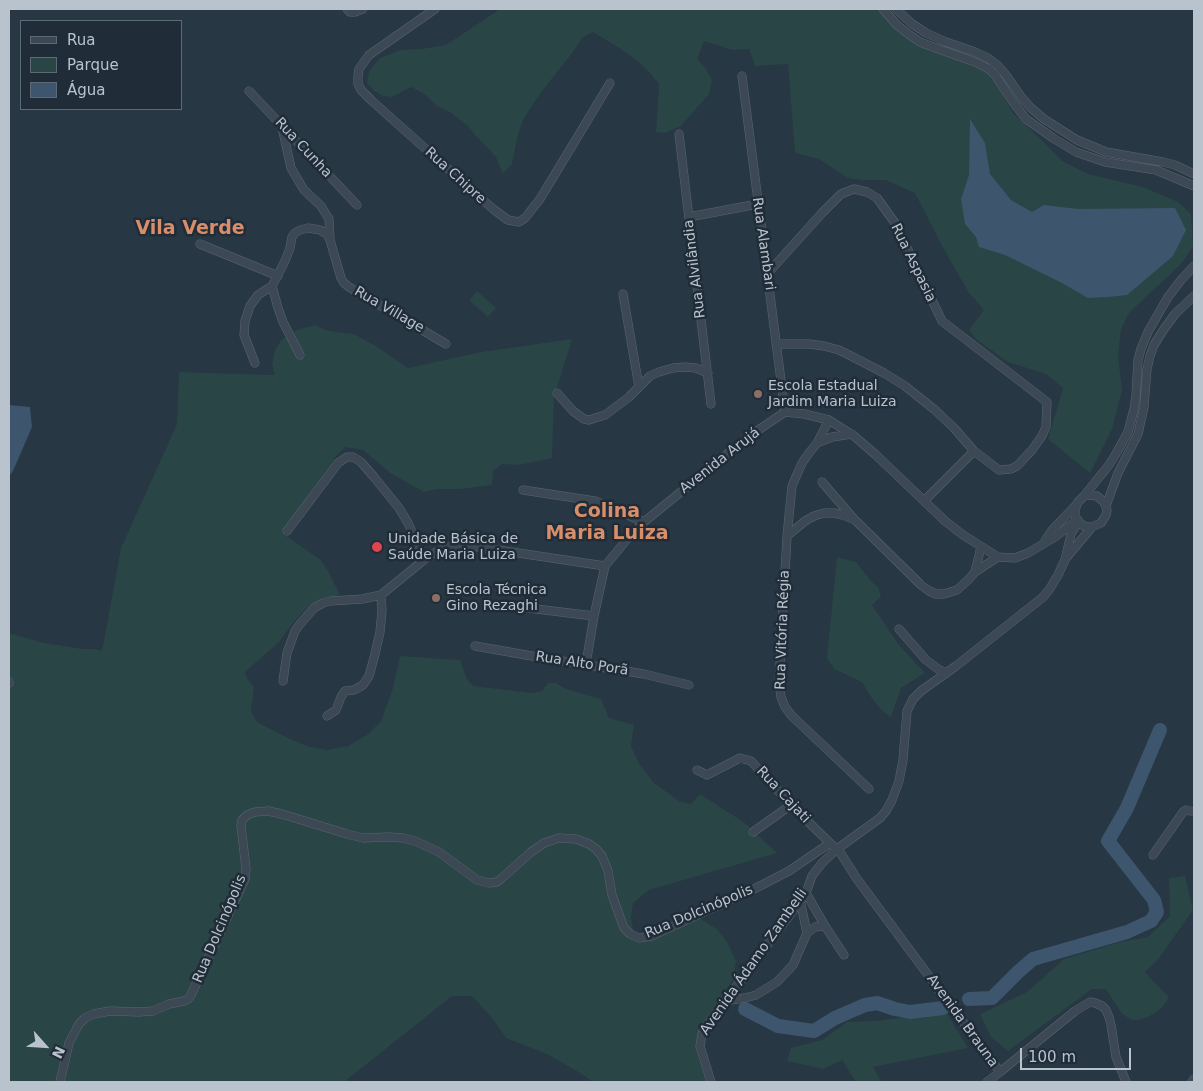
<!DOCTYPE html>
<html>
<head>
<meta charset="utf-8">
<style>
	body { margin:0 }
	#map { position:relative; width:1203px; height:1091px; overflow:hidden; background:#273744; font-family:"DejaVu Sans",sans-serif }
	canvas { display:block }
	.frame { position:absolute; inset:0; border:10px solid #b9c3cd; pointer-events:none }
	.legend { position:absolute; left:20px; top:20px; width:162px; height:90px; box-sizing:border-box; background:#202d39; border:1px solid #5d6974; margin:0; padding:6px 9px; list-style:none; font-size:15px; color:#b9c3cd }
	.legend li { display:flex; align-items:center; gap:10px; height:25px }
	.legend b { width:25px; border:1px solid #5d6974 }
	.north { position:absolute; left:20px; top:1021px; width:50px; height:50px; -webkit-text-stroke:4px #202d39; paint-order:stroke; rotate:116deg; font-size:14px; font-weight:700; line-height:20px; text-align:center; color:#b9c3cd }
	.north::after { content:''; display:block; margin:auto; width:18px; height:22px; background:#b9c3cd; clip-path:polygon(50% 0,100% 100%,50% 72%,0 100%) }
	.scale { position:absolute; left:1020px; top:1048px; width:111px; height:22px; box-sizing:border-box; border:2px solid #b9c3cd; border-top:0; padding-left:6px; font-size:15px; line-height:18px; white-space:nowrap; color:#b9c3cd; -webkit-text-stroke:4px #202d39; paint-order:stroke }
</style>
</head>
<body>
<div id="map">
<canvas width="1203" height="1091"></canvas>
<div class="frame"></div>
<ul class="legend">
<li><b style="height:6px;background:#3c4854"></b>Rua</li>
<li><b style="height:14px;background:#294545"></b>Parque</li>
<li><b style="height:14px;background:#3d566d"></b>Água</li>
</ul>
<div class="north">N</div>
<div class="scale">100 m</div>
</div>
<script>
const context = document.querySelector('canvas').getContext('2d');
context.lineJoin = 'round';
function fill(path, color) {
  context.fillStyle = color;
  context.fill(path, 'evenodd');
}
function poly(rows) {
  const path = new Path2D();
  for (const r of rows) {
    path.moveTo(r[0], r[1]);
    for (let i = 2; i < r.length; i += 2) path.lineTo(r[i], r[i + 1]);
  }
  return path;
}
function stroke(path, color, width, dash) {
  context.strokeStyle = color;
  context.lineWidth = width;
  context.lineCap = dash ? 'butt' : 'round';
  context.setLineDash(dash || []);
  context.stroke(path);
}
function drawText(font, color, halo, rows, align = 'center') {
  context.font = font + ' "DejaVu Sans",sans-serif';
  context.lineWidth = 5;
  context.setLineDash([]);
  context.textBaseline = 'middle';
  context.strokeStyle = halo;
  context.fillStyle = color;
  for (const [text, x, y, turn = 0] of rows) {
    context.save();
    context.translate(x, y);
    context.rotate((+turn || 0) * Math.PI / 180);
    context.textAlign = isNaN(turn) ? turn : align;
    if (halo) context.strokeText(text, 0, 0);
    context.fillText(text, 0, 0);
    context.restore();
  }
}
fill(poly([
	[500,9,879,9,910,40,986,72,998,87,1013,113,1048,146,1062,161,1088,174,1143,187,1178,202,1191,214,1193,246,1182,263,1129,313,1121,329,1118,356,1122,391,1112,429,1090,473,1048,439,1063,388,1046,374,1008,362,977,340,969,330,984,310,969,293,942,246,915,193,885,180,862,180,848,178,819,159,795,153,788,64,755,66,749,49,732,50,704,41,697,59,706,69,712,80,709,94,681,126,665,133,656,132,659,84,650,73,636,60,619,48,593,32,583,37,570,56,542,91,524,118,518,134,512,164,503,174,496,157,475,135,467,125,450,112,437,106,426,95,411,87,392,97,383,96,374,91,367,83,369,71,380,58,400,50,421,49,446,45],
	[477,291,496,308,488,317,469,300],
	[315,325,329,331,354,334,376,346,408,368,481,352,572,339,554,397,552,458,519,465,502,464,493,471,492,485,460,489,437,489,424,492,390,473,363,450,345,447,337,455,282,533,321,560,329,573,340,595,311,604,299,616,278,643,245,672,248,680,254,687,251,711,257,722,288,738,310,747,327,750,348,746,367,735,381,721,393,688,400,656,460,660,467,679,473,686,532,693,542,691,548,683,556,683,566,689,601,699,609,718,634,725,631,746,639,763,653,782,679,801,691,804,700,794,745,823,777,853,649,890,633,903,631,918,633,929,642,941,699,918,717,929,727,942,736,961,733,980,700,1031,696,1045,700,1062,708,1082,593,1082,580,1073,547,1054,506,1038,492,1018,472,996,452,996,344,1082,9,1082,9,633,44,643,83,649,95,649,102,651,121,548,177,424,179,372,275,375,272,364,275,350,281,340,297,330],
	[837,557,856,562,871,581,878,587,881,596,872,605,898,644,925,673,901,688,891,717,881,710,871,697,862,682,834,669,827,658],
	[1185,876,1193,910,1159,958,1145,972,1152,980,1169,997,1162,1008,1150,1016,1139,1020,1132,1020,1122,1014,1106,989,1092,989,1008,1051,991,1037,980,1014,1027,992,1064,959,1120,942,1148,937,1170,916,1169,878],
	[946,1012,968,1048,873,1067,882,1082,856,1082,842,1060,823,1069,787,1061,791,1048,822,1040,847,1022,876,1021]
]), '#294545');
fill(poly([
	[970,119,985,143,990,174,1011,200,1032,212,1044,205,1078,209,1175,208,1186,230,1173,256,1127,295,1108,297,1088,298,1062,283,1005,255,979,247,976,237,965,224,961,199,969,175],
	[9,405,30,407,32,427,13,471,9,476]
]), '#3d566d');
stroke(poly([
	[969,999,992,998,1018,972,1033,959,1127,932,1151,921,1157,912,1154,900,1108,841,1127,808,1160,730],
	[745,1009,778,1026,814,1031,835,1018,865,1005,877,1003,895,1009,910,1012,943,1008]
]), '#3d566d', 14);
const minor = poly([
	[347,9,350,12,355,12,363,9],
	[435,9,369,55,359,69,358,76,358,84,361,90,372,101,493,209,508,220,519,222,525,218,540,199,610,83],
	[883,9,896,24,907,33,920,42,933,47,975,62,989,69,995,75,1013,102,1026,119,1053,138,1076,152,1105,162,1156,170,1194,186],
	[896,9,911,23,926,33,946,42,975,52,988,58,997,65,1006,75,1022,98,1031,108,1044,119,1077,140,1106,152,1163,162,1175,165,1194,174],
	[742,76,785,412],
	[249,91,357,205],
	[282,127,291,168,304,190,321,206,329,219,330,239],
	[679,134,711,404],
	[689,217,758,204],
	[200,244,278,276],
	[767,274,822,213,841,194,854,189,867,192,877,198,895,223,942,321,1047,402,1046,427,1042,436,1032,450,1017,466,1011,469,999,470,974,451,954,428,935,410,905,386,884,373,851,356,839,350,824,346,809,344,776,344],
	[623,294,639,387],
	[300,355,283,322,278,308,272,286,285,261,290,248,292,237,295,233,300,230,308,228,320,230,327,234,330,240,341,278,344,283,349,287,446,344],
	[255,363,244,335,245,321,250,306,258,295,272,286],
	[557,393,573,411,584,419,589,420,605,415,629,397,650,376,659,372,673,368,685,367,696,368,708,373],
	[852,434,832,437,817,443,809,453,802,463,792,486,787,536,779,682,781,697,785,707,792,716,869,789],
	[817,443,829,420],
	[822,482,854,519,921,585,929,591,936,594,944,594,957,590,968,580,975,572,998,557],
	[523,490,595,501,644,522],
	[1084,496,1109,465,1117,452,1128,432,1134,409,1136,396,1138,360,1141,349,1148,332,1168,297,1181,280,1194,266],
	[924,501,974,451],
	[1106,506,1118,473,1138,434,1144,407,1147,369,1150,356,1154,345,1164,329,1175,314,1194,296],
	[287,531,338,463,347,457,353,457,361,462,374,477,399,508,408,523,417,543,423,561],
	[787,536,805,521,814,516,824,513,834,513,843,515,852,519],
	[1045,541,1053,529,1076,505],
	[1066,558,1092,527,1101,523,1106,515,1107,510,1104,502,1097,496,1088,495,1084,496,1078,502,1075,510,1075,515,1077,520,1082,525,1087,527,1092,527],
	[975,572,981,547],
	[511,606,594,616],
	[899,629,926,660,938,669,947,673],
	[475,646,543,658,644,674,689,685],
	[586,664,594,616,605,566,628,538,644,522,748,437,785,412,804,414,829,420,854,436,876,455,945,521,963,535,998,557,1015,558,1028,553,1055,537,1077,520],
	[283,681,287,653,295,631,300,624,314,608,323,603,331,601,362,599,381,595,430,555,445,548,456,545,465,545,605,566],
	[9,682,9,683],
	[327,716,336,710,341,697,345,691,354,690,363,685,369,676,375,654,380,632,382,611,381,595],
	[697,770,707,775,740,758,751,761,791,805,833,846],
	[753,832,791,805],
	[838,849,857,879,1000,1072,1075,1011,1090,1002,1095,1003,1102,1006,1106,1010,1109,1017,1111,1025,1116,1057,1126,1082],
	[1153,855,1183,812,1186,810,1194,812],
	[806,893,825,926,844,955],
	[800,900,807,933],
	[724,1001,745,998,756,995,764,990,777,982,793,965,807,933,815,927,825,926],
	[60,1082,69,1043,79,1024,85,1018,94,1014,110,1011,139,1012,153,1011,169,1004,184,1001,188,999,191,995,245,879,246,869,245,860,241,826,242,820,247,815,255,812,268,811,282,814,347,834,363,838,389,837,403,838,415,841,439,852,477,880,489,883,497,882,502,878,531,852,544,843,559,838,576,839,589,844,596,849,602,856,608,871,612,895,624,928,630,934,639,938,652,936,754,889,789,871,830,843],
	[711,1082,700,1046,702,1034,705,1028,789,916,806,893,812,876,822,863,837,849,880,818,886,811,892,800,899,781,903,760,907,711,913,699,921,691,956,666,1042,598,1049,590,1058,575,1065,560,1071,534,1079,521],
	[987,1082,1000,1072],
	[1192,1082,1194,1079]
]);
stroke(minor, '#5a6671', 9);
stroke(minor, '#3c4854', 8);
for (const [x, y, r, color] of [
	[758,394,5,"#8d6e63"],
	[377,547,6,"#e0444e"],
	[436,598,5,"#8d6e63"]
]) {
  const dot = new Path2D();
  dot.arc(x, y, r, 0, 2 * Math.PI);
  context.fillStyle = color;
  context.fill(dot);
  stroke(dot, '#202d39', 2);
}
drawText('14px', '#b9c3cd', '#202d39', [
	["Rua Cunha",303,148,47],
	["Rua Chipre",455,176,42],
	["Rua Alambari",763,244,82],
	["Rua Aspasia",913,263,64],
	["Rua Alvilândia",695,269,-97],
	["Rua Village",389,310,30],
	["Avenida Arujá",720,461,-38],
	["Rua Vitória Régia",783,630,-88],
	["Rua Alto Porã",582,664,9],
	["Rua Cajati",783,795,47],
	["Rua Dolcinópolis",699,912,-23],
	["Rua Dolcinópolis",220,929,-67],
	["Avenida Ádamo Zambelli",754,962,-55],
	["Avenida Brauna",962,1021,54]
]);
drawText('14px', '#b9c3cd', '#202d39', [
	["Escola Estadual",768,386],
	["Jardim Maria Luiza",768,402],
	["Unidade Básica de",388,539],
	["Saúde Maria Luiza",388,555],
	["Escola Técnica",446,590],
	["Gino Rezaghi",446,606]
], 'left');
drawText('bold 19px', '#d88e69', '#202d39', [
	["Vila Verde",190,229],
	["Colina",607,512],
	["Maria Luiza",607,534]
]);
</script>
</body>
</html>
